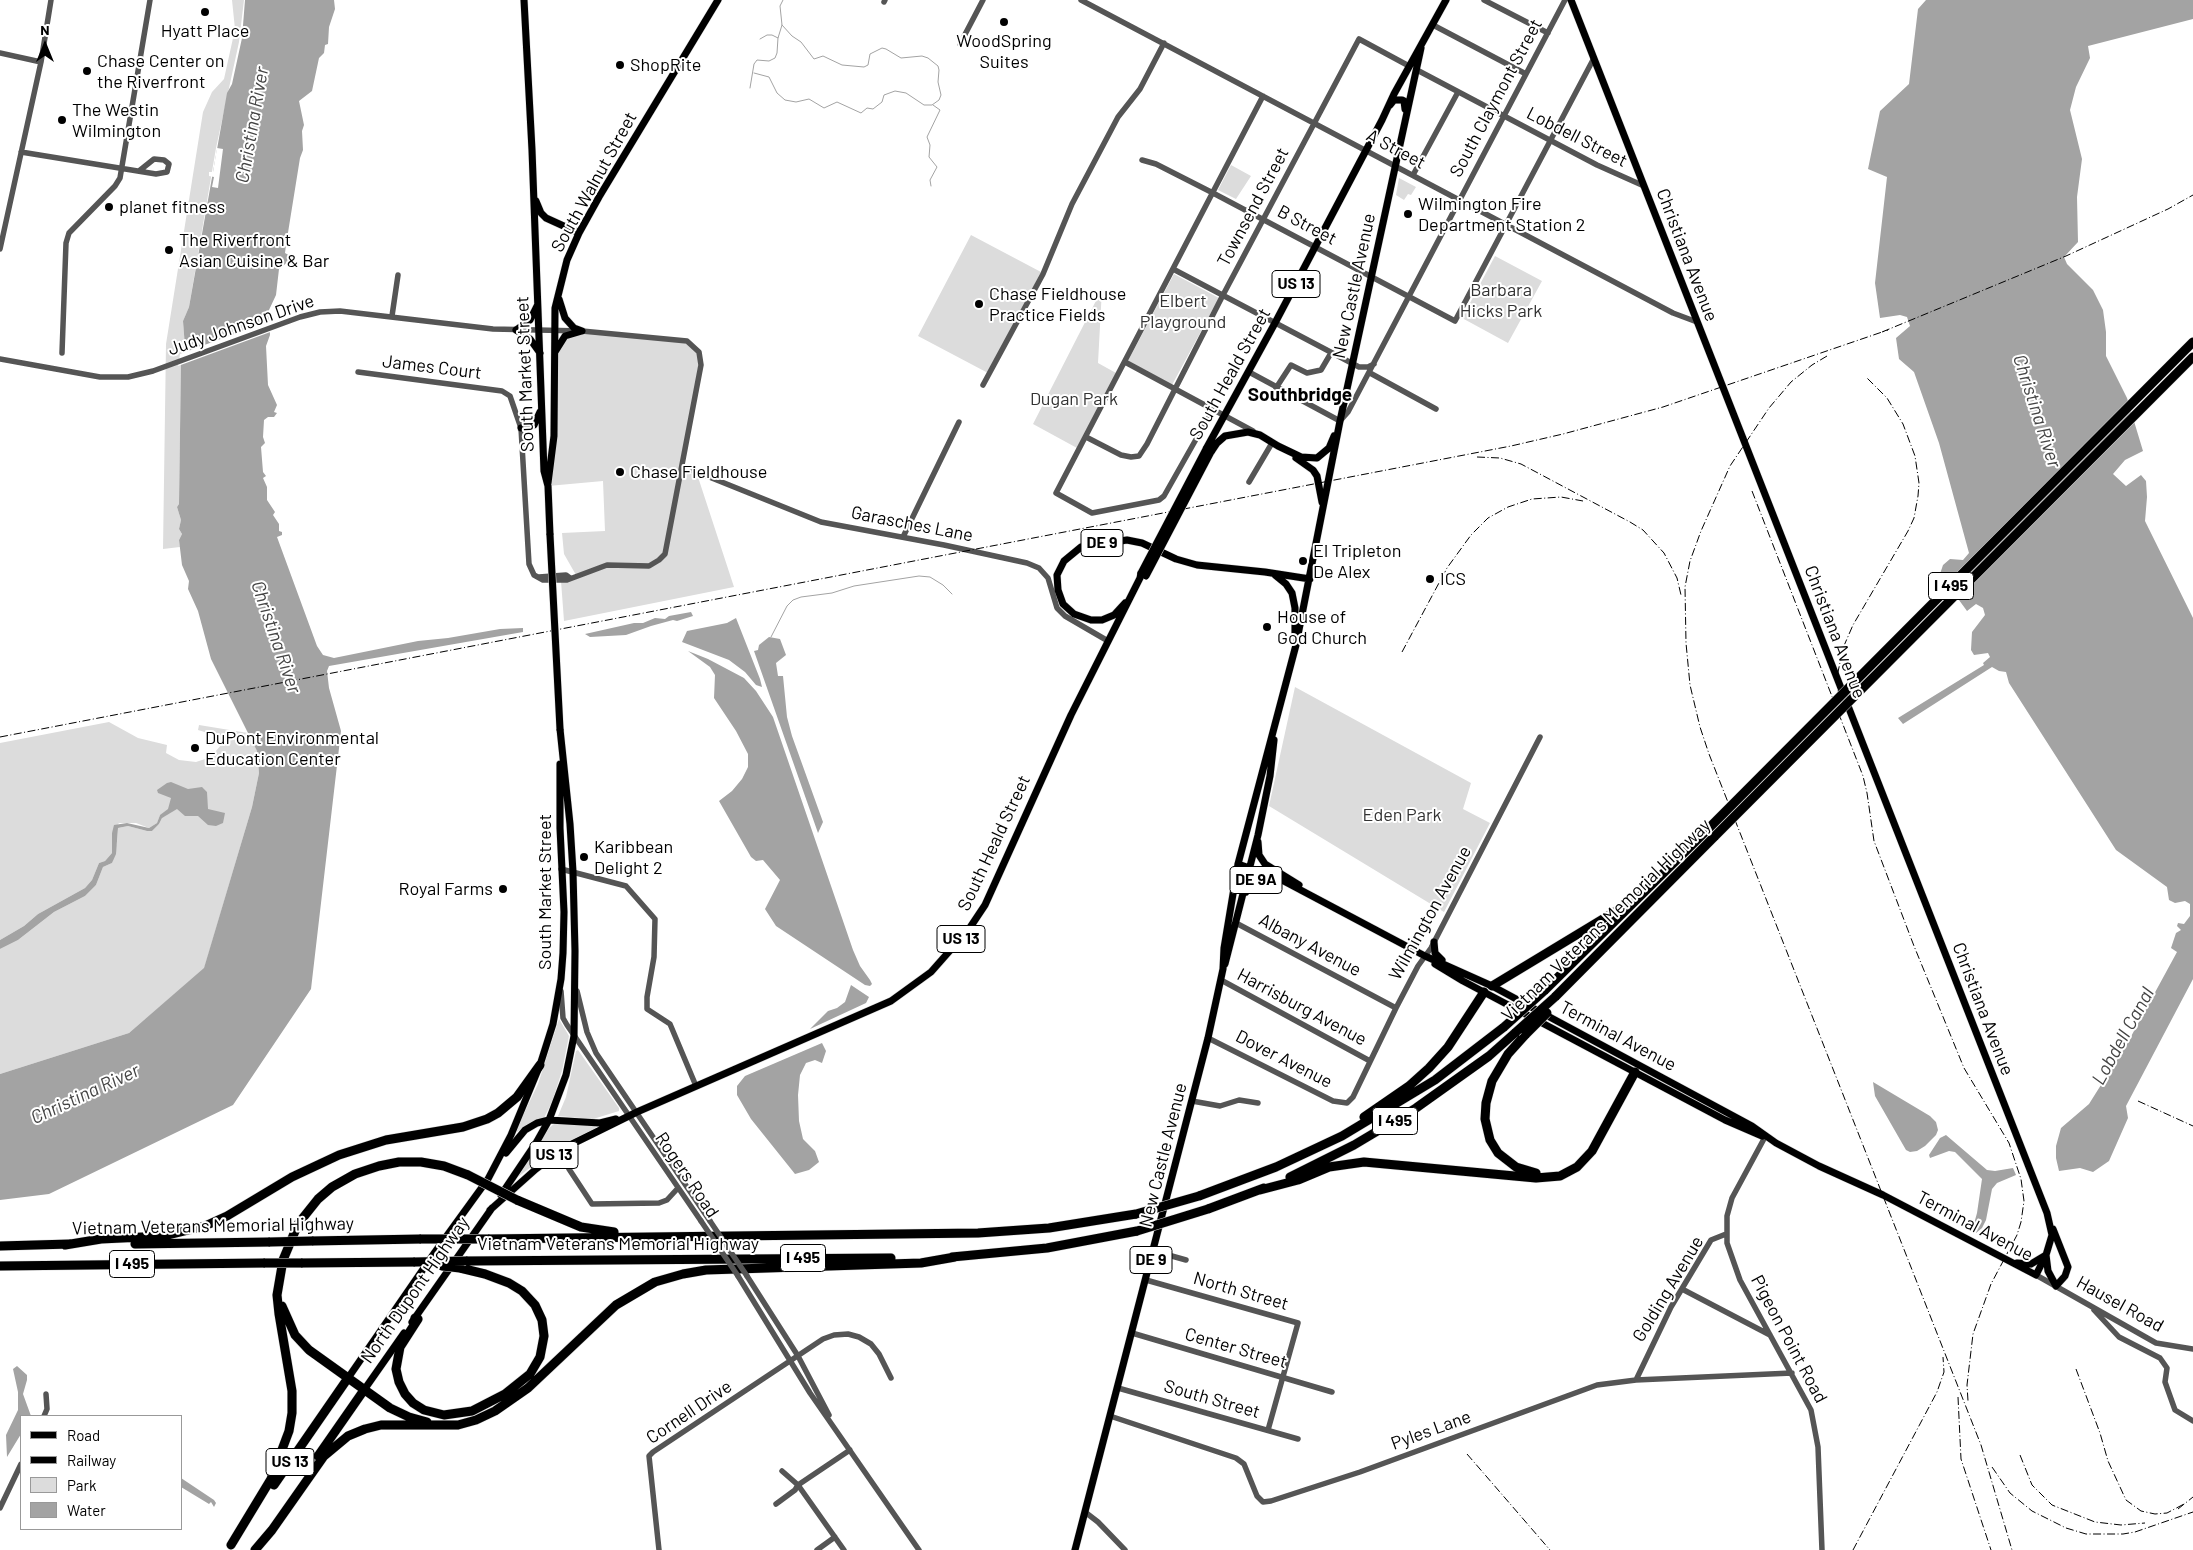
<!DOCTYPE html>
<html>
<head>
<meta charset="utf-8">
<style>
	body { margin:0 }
	#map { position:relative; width:2193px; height:1550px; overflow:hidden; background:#fff; font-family:Barlow,sans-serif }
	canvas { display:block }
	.legend { position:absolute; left:20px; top:1415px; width:162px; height:115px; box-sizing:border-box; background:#fff; border:1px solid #999; margin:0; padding:6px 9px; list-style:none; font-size:15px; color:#000 }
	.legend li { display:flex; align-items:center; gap:10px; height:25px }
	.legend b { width:25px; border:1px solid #999 }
	.north { position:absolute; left:20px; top:20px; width:50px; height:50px; -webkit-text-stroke:4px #fff; paint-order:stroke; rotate:0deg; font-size:14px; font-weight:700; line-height:20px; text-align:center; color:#000 }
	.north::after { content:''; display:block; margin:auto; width:18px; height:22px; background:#000; clip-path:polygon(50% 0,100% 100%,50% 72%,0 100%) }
</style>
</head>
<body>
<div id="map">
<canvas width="2193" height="1550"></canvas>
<ul class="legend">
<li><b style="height:6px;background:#000"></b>Road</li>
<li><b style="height:6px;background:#000"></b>Railway</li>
<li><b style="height:14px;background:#dcdcdc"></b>Park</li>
<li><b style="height:14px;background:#a3a3a3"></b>Water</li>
</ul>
<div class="north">N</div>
</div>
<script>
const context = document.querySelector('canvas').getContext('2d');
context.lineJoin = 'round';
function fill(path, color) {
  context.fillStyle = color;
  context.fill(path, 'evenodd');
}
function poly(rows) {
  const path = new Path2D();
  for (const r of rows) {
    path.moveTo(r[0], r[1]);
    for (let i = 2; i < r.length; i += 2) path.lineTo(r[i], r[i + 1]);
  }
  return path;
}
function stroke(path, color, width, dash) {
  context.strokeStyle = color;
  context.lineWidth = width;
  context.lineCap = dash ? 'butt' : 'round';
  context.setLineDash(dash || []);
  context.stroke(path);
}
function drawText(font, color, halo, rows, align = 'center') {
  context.font = font + ' Barlow,sans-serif';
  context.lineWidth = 4;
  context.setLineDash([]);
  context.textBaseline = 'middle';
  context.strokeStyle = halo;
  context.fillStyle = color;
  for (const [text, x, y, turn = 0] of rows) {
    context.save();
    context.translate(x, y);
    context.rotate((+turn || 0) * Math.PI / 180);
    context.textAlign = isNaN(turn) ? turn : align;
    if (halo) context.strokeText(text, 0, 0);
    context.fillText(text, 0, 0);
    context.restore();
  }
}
fill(poly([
	[232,0,244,0,239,42,216,148,189,307,183,321,185,347,181,359,179,504,177,507,181,520,179,529,182,534,179,540,180,547,163,549,166,344,203,112,212,92,224,79,235,29],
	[1231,165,1251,176,1236,199,1218,190],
	[1399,178,1416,187,1411,195,1408,194,1404,200,1396,195],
	[971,235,1041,272,988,373,918,336],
	[1495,256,1542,281,1508,343,1462,318],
	[1174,274,1219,298,1172,385,1128,361],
	[1102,289,1098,363,1116,373,1077,448,1033,424],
	[573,332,683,340,700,356,682,466,698,477,734,587,564,621,561,581,576,575,564,554,562,533,605,531,603,481,548,486,554,446,554,352],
	[1295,687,1471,783,1463,809,1490,823,1444,912,1269,806],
	[109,722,138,738,167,745,166,753,179,760,196,762,205,759,215,752,222,744,221,740,211,734,198,730,199,725,248,733,257,751,259,773,252,807,204,969,129,1033,0,1074,0,949,18,940,54,912,85,896,96,885,103,867,112,863,117,842,118,828,128,826,147,831,152,831,159,824,162,818,160,815,157,823,149,828,136,823,119,823,112,833,112,853,105,861,99,863,92,880,85,888,38,914,24,926,0,940,0,743],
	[559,1019,569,1036,562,1071,552,1102,544,1118,537,1119,517,1132,516,1130,538,1084],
	[578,1050,619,1108,619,1111,593,1119,558,1116,566,1097,576,1051],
	[562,1123,595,1126,596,1128,557,1147,518,1177,549,1128,554,1124]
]), '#dcdcdc');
fill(poly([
	[245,0,334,0,335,9,329,27,328,44,325,45,324,53,319,58,312,91,299,101,304,125,302,131,303,150,300,158,286,245,285,253,292,257,289,261,279,269,276,295,269,310,270,335,266,346,268,385,277,405,274,412,277,413,274,417,268,417,264,420,263,437,265,443,261,447,263,472,266,476,263,478,267,487,267,500,275,512,273,515,279,524,279,531,282,532,282,535,277,537,317,646,323,655,334,658,418,641,448,638,500,629,523,628,523,632,329,666,327,671,329,688,341,731,311,989,233,1105,49,1194,0,1200,0,1074,129,1033,204,968,252,807,259,773,257,751,211,659,198,611,188,589,189,581,182,565,179,540,182,534,179,529,181,520,177,507,179,504,181,359,185,347,183,321,189,307,227,93,232,84,242,38],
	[1926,0,2193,0,2193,19,2088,46,2090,58,2076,87,2070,110,2082,159,2077,197,2078,242,2064,257,2067,264,2093,290,2103,310,2106,332,2106,356,2127,398,2143,451,2125,460,2113,474,2126,486,2141,475,2146,481,2147,497,2145,521,2193,618,2193,979,2126,1106,2128,1118,2109,1161,2093,1172,2080,1168,2059,1171,2056,1158,2056,1146,2061,1128,2089,1104,2128,1042,2177,952,2171,948,2176,933,2181,930,2177,926,2178,923,2184,924,2190,916,2190,904,2185,901,2175,903,2169,900,2167,887,2116,850,2009,683,2006,672,1999,671,1992,667,1903,724,1898,718,1984,665,1983,663,1990,657,1988,653,1974,655,1971,650,1972,632,1985,615,1983,608,1976,604,1967,611,1940,574,1943,565,1950,559,1963,560,1969,553,1939,443,1914,372,1899,359,1896,338,1910,326,1907,317,1900,315,1880,318,1875,283,1887,177,1868,169,1880,111,1909,84,1918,9],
	[691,612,693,616,677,621,673,620,651,626,626,635,590,637,585,634,634,623,643,623,655,618,665,619,669,616],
	[736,618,760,679,762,687,756,685,745,672,729,660,682,642,687,631,727,623],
	[769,637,780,639,786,655,776,663,778,676,783,676,787,717,792,736,823,822,818,833,754,651,758,650,759,645],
	[688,651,708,659,744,678,756,691,773,717,853,950,860,966,870,980,872,984,870,986,865,985,776,926,765,909,780,880,763,860,756,861,751,857,719,801,732,791,742,779,748,767,748,754,736,731,714,698,715,675,710,667],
	[171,782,188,789,202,787,207,792,208,809,225,813,223,823,216,826,208,825,198,816,185,816,177,809,162,818,159,824,152,831,147,831,128,826,118,828,116,854,112,863,103,867,96,885,85,896,54,912,18,940,0,949,0,940,24,926,38,914,85,888,92,880,99,863,105,861,112,853,112,833,114,825,127,823,149,828,157,823,160,815,168,809,171,798,158,793,157,790,167,783],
	[851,985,869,997,866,1003,810,1029,828,1011,837,1008,845,1002],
	[822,1043,826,1051,822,1063,815,1060,806,1063,800,1075,798,1095,799,1121,803,1139,815,1151,819,1162,809,1170,795,1174,751,1119,737,1095,737,1086,745,1076],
	[1873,1082,1930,1116,1936,1122,1938,1130,1936,1135,1925,1146,1917,1151,1910,1152,1906,1150,1875,1096],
	[1946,1135,1987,1170,1995,1171,2013,1168,2016,1175,1997,1183,1992,1189,1986,1220,1982,1228,1976,1233,1972,1231,1977,1213,1982,1179,1955,1152,1949,1151,1930,1158,1929,1155,1940,1138],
	[17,1366,27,1375,27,1380,23,1394,31,1416,21,1416,21,1434,7,1457,6,1435,18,1410,18,1392,13,1369],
	[181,1478,214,1500,216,1503,214,1507,211,1502,209,1504,181,1487]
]), '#a3a3a3');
fill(poly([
	[217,148,223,149,218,188,212,187,214,177,209,176,209,172,213,172],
	[272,320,273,331,178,366,180,354]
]), '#fff');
stroke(poly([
	[760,39,767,35,772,35,778,38,782,25,780,6,783,0],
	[754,73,769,77,777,93,785,100,796,102,809,99,824,108,837,102,861,113,867,108,873,109,882,102,884,95,895,91,906,93,924,105,932,105,939,100,941,95,938,82,939,70,938,66,928,58,922,56,901,58,886,49,882,48,870,54,868,65,864,67,842,65,823,56,814,59,801,42,792,36,782,25],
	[750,88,754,64,757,60,769,61,775,58,777,53,778,38],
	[931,186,930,180,937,167,929,157,930,145,927,137,940,110,933,105],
	[771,637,787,606,793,600,801,597,832,593,854,586,919,576,930,577,943,585,952,594]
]), '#a3a3a3', 1);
const major = poly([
	[524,0,532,150,544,471,548,486,550,535],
	[1390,105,1394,100,1402,100,1404,101,1405,109],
	[536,201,541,213,546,218,579,233],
	[559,299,565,318,574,328,582,331],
	[516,330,530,320,537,306],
	[516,330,530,339,540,353],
	[555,352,565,336,582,331],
	[521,428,534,425,540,412],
	[1206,449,1275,323,1382,120,1394,94,1446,0],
	[1211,452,1217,443,1225,436,1248,432,1260,435,1278,446,1301,457,1317,458,1329,448,1334,436],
	[1296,458,1313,470,1317,476,1322,502],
	[548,483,554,436,555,308,567,260,579,233,599,197,718,0],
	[1275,575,1286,584,1292,593,1295,608,1295,634],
	[1125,603,1114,615,1102,620,1091,620,1074,614,1063,604,1058,590,1057,575,1064,561,1081,547,1127,540,1142,543,1176,559,1197,565,1265,572,1310,579],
	[1258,842,1259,855,1265,864,1299,885],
	[1238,864,1278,878,1425,956,1492,986,1752,1126,1776,1143,1819,1166,1883,1195,2036,1275,2046,1255,2052,1235,2047,1213,1571,0],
	[1246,892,1249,885,1256,880,1265,879,1278,882],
	[1434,942,1435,953,1442,960],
	[1225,964,1258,835,1270,776,1274,740],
	[1435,964,1463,981,1725,1120,1762,1136],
	[506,1153,525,1130,537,1123,549,1120,600,1123,616,1119],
	[501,1195,536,1143,549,1120,566,1075,574,1036,575,951,573,872,570,824,560,729],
	[490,1210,536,1169,562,1149,637,1112,891,1001,931,972,969,929,985,905,1071,715,1140,578,1141,573],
	[2046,1255,2048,1271,2056,1286,2065,1276,2068,1267,2053,1229],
	[2017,1263,2031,1264,2046,1255],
	[412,1322,492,1208],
	[348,1378,435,1252,488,1179,511,1135,540,1065,553,1024,561,979,563,953,564,912,560,828,560,764],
	[364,1390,404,1333],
	[1075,1550,1208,1038,1223,969,1224,948,1238,864,1296,645,1340,421,1421,48]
]);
const highway = poly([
	[1492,986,1621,908],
	[1544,991,1708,829],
	[1555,997,1715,836],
	[1526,1034,1508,1054,1492,1081,1486,1103,1485,1119,1490,1140,1498,1153,1516,1167,1536,1173],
	[1364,1117,1409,1086,1429,1068,1448,1047,1484,992],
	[1290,1177,1354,1145,1416,1108,1489,1056,1516,1032],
	[1260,1190,1298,1180,1329,1167,1364,1162,1536,1178,1560,1176,1577,1167,1592,1151,1635,1072],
	[1199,1196,1276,1167,1342,1136,1435,1080,1504,1027],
	[517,1200,581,1227,614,1232],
	[1208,1209,1264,1188],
	[488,1239,978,1233,1049,1228,1136,1214],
	[312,1241,421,1239],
	[135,1244,270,1242],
	[65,1245,101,1239,164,1236,205,1226,227,1216,292,1177,339,1155,386,1140,463,1127,487,1119,498,1113,517,1097,540,1065],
	[0,1246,70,1244],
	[952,1257,1047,1248,1137,1231],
	[466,1261,891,1258],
	[301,1263,415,1262],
	[0,1266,265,1263],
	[282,1306,295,1335,309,1350,390,1408,409,1417,427,1422],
	[415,1318,418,1319,400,1347,396,1369,399,1382,405,1394,413,1403,424,1410,444,1415,472,1411,505,1394,530,1374,540,1357,544,1336,542,1320,535,1305,522,1291,509,1283,485,1274,460,1268],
	[318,1456,364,1390],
	[274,1485,348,1378],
	[231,1545,271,1479,289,1431,292,1413,292,1391,279,1314,277,1295,283,1260,298,1224,318,1199,332,1187,355,1174,379,1166,399,1162,421,1162,444,1166,468,1175],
	[255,1550,272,1530,324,1456,348,1436,365,1429,381,1425,458,1425,476,1420,495,1411,528,1388,616,1305,655,1282,683,1274,706,1270,921,1263,955,1257]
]);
stroke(major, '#dbdbdb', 8);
stroke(highway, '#dbdbdb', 10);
stroke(poly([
	[1081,0,1673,313,1697,322],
	[1484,0,1548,33],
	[884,2,885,0],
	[1433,25,1526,74],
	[960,44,983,0],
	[0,53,41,62],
	[1417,70,1597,165,1644,186],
	[21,152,156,174,167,172,169,164,164,160,154,159,139,171],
	[1142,160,1156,164,1213,193,1455,321,1594,58],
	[1413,175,1458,92],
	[0,249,41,62,51,0],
	[1173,269,1359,367,1368,367,1374,364],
	[392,316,398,275],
	[62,353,66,243,69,233,115,186,120,178,150,0],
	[0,359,100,377,128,377,153,371,300,317,320,312,340,311,493,329,582,331,687,341,699,352,701,365,665,554,659,560,649,566,607,565,567,580,543,580,534,575,529,564,521,428,510,396,502,391,358,372],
	[1125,362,1253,431],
	[1249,372,1340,421,1348,412,1565,0],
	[1370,373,1436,409],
	[983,385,1043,274,1072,204,1118,117,1140,89,1164,43],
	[1276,388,1291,365,1307,373,1321,370,1331,353],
	[1212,411,1164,496,1159,500,1092,513,1056,493,1263,96],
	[1086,437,1121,455,1131,457,1139,456,1147,444,1223,295,1359,39,1409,66],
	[682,466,821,522,944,545,1027,563,1039,568,1048,578,1057,608,1065,616,1108,641],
	[1249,482,1272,443],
	[903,537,959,422],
	[539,577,566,575,570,578],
	[561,869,626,886,655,919,654,957,647,997,647,1009,670,1024,696,1086],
	[1236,923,1396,1008],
	[1221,980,1370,1061],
	[561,991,563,1018,567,1025,701,1221],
	[577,991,587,1032,596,1053,710,1221],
	[1208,1038,1333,1101,1347,1103,1353,1097,1396,1008,1418,966,1431,948,1540,737],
	[1192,1101,1220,1106,1239,1100,1258,1103],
	[1765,1137,1732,1198,1727,1216,1727,1243,1740,1280,1811,1410,1818,1447,1822,1550],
	[562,1149,569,1169,592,1204,659,1203,667,1200,678,1188],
	[1154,1251,1186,1260],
	[2036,1275,2156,1343,2193,1349],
	[738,1276,810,1393,919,1550],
	[747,1276,798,1356,829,1415],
	[1146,1280,1298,1323,1268,1430],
	[1682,1289,1770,1335],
	[2094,1310,2119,1337,2160,1358,2167,1368,2165,1382,2175,1410,2193,1421],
	[1132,1333,1332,1392],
	[1636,1380,1671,1307,1711,1240,1726,1234],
	[1118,1388,1298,1439],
	[44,1416,47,1409,46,1394],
	[1110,1416,1236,1458,1244,1464,1257,1496,1263,1502,1271,1501,1360,1472,1597,1385,1636,1380,1792,1373],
	[782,1471,798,1485,844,1550],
	[776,1504,795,1490,798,1485,850,1450],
	[0,1508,21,1464],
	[1085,1512,1098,1522,1125,1550],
	[659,1550,649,1456,653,1452,823,1339,834,1335,848,1334,859,1337,871,1344,879,1354,891,1378],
	[817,1550,835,1537]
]), '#555', 5.5);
stroke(major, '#000', 7);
stroke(highway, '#000', 9);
stroke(poly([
	[1882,332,2066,256,2168,209,2193,195],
	[1827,356,1812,365,1791,382,1769,408,1730,466,1701,531,1690,561,1685,587,1686,643,1690,685,1700,727,1709,754,1981,1445,2012,1550],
	[1477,457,1500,458,1521,464,1630,522,1643,530,1664,553,1677,578,1681,595],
	[1752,491,1863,776,1867,793,1874,841,1914,946,1964,1068,2009,1143,2021,1179,2024,1201,2021,1222,2017,1235,1991,1284,1973,1334,1967,1385,1968,1401],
	[1402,652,1447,568,1471,535,1488,518,1508,507,1532,499,1561,497,1583,501],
	[1839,702,1837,677,1843,648,1853,625,1908,531,1914,518,1918,496,1919,483,1915,456,1903,424,1887,398,1866,377],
	[0,737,1511,446,1563,434,1663,407,1888,330],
	[2138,1101,2193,1126],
	[2076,1369,2100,1433,2108,1461,2126,1500,2141,1511,2155,1514,2167,1513,2184,1504],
	[1958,1397,1961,1459,1991,1550],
	[1467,1454,1550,1550],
	[2020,1455,2032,1485,2052,1505,2095,1522,2121,1525,2145,1523],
	[1992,1467,2010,1493,2032,1511,2066,1528,2086,1534,2123,1534,2135,1532,2193,1512],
	[2178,1509,2193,1497],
	[1853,1550,1937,1392,1944,1372,1943,1357]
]), '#000', 1, [8, 2.5, 1, 2.5]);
const majorBridge = poly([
	[550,535,560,729],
	[1141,573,1206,449],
	[1146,576,1211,452]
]);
const highwayBridge = poly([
	[1708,829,2193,342],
	[1715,836,2193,357],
	[1504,1027,1544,991],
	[1516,1032,1555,997],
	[1526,1034,1547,1013],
	[468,1175,517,1200],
	[1136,1214,1199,1196],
	[1137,1231,1208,1209],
	[421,1239,488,1239],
	[270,1242,312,1241],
	[415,1262,466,1261],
	[265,1263,301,1263],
	[442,1266,460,1268]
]);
stroke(majorBridge, '#dbdbdb', 8, []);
stroke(highwayBridge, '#dbdbdb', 10, []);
stroke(poly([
	[701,1221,738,1276],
	[710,1221,747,1276]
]), '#555', 5.5);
stroke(majorBridge, '#000', 7);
stroke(highwayBridge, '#000', 9);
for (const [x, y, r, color] of [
	[205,12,5,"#000"],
	[1004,22,5,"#000"],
	[620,65,5,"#000"],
	[87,71,5,"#000"],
	[62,120,5,"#000"],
	[109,207,5,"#000"],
	[1408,214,5,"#000"],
	[169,250,5,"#000"],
	[979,304,5,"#000"],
	[620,472,5,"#000"],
	[1303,561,5,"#000"],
	[1430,579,5,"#000"],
	[1267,627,5,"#000"],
	[195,748,5,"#000"],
	[584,857,5,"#000"],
	[503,889,5,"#000"]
]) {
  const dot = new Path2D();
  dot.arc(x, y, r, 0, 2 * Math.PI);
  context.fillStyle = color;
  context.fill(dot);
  stroke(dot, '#fff', 2);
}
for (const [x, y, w] of [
	[1296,284,48],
	[1102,543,42],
	[1951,586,45],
	[1256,880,52],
	[961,939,48],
	[1395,1121,45],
	[554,1155,48],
	[803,1258,45],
	[1151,1260,42],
	[132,1264,45],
	[290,1462,48]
]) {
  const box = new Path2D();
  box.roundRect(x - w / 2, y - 13.5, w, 27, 4);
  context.fillStyle = '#fff';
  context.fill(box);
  stroke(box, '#000', 1);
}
drawText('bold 16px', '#000', null, [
	["US 13",1296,284],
	["DE 9",1102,543],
	["I 495",1951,586],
	["DE 9A",1256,880],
	["US 13",961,939],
	["I 495",1395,1121],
	["US 13",554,1155],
	["I 495",803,1258],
	["DE 9",1151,1260],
	["I 495",132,1264],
	["US 13",290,1462]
]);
drawText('18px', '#000', '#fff', [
	["Hyatt Place",205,31,"center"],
	["WoodSpring",1004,41,"center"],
	["Suites",1004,62,"center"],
	["Chase Center on",97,61],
	["the Riverfront",97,82],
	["ShopRite",630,65],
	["The Westin",72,110],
	["Wilmington",72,131],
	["Wilmington Fire",1418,204],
	["Department Station 2",1418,225],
	["planet fitness",119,207],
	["The Riverfront",179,240],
	["Asian Cuisine & Bar",179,261],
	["Chase Fieldhouse",989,294],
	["Practice Fields",989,315],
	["Chase Fieldhouse",630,472],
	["El Tripleton",1313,551],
	["De Alex",1313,572],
	["ICS",1440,579],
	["House of",1277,617],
	["God Church",1277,638],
	["DuPont Environmental",205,738],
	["Education Center",205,759],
	["Karibbean",594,847],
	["Delight 2",594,868],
	["Royal Farms",493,889,"right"]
], 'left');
drawText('18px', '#000', '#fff', [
	["South Claymont Street",1496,98,-62],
	["Lobdell Street",1577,137,27],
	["A Street",1396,149,28],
	["South Walnut Street",594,182,-61],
	["Townsend Street",1253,207,-62],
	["B Street",1307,225,28],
	["Christiana Avenue",1687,255,69],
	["New Castle Avenue",1354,286,-78],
	["Judy Johnson Drive",241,325,-19],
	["James Court",432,367,7],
	["South Market Street",525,374,-92],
	["South Heald Street",1230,374,-61],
	["Garasches Lane",912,524,11],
	["Christiana Avenue",1835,632,69],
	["South Heald Street",994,843,-65],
	["South Market Street",545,892,-90],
	["Wilmington Avenue",1430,913,-61],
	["Vietnam Veterans Memorial Highway",1606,920,-44],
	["Albany Avenue",1310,945,28],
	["Harrisburg Avenue",1302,1007,28],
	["Christiana Avenue",1983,1009,69],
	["Terminal Avenue",1618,1036,28],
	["Dover Avenue",1284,1059,27],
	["New Castle Avenue",1163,1155,-76],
	["Rogers Road",687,1175,56],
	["Vietnam Veterans Memorial Highway",213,1226,-1],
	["Terminal Avenue",1975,1226,28],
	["Vietnam Veterans Memorial Highway",618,1244],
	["Golding Avenue",1668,1289,-59],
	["North Dupont Highway",415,1290,-55],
	["North Street",1241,1291,16],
	["Hausel Road",2120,1304,29],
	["Pigeon Point Road",1789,1339,62],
	["Center Street",1236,1348,16],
	["South Street",1212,1399,16],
	["Cornell Drive",689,1412,-34],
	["Pyles Lane",1431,1430,-20]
]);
drawText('18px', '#333', '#fff', [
	["Barbara",1501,290],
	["Hicks Park",1501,311],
	["Elbert",1183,301],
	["Playground",1183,322],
	["Dugan Park",1074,399],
	["Eden Park",1402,815]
]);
drawText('italic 19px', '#444', '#fff', [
	["Christina River",252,125,-80],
	["Christina River",2037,411,72],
	["Christina River",276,637,71],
	["Lobdell Canal",2123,1036,-61],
	["Christina River",85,1094,-25]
]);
drawText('bold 19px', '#000', '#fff', [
	["Southbridge",1300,395]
]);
</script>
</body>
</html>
